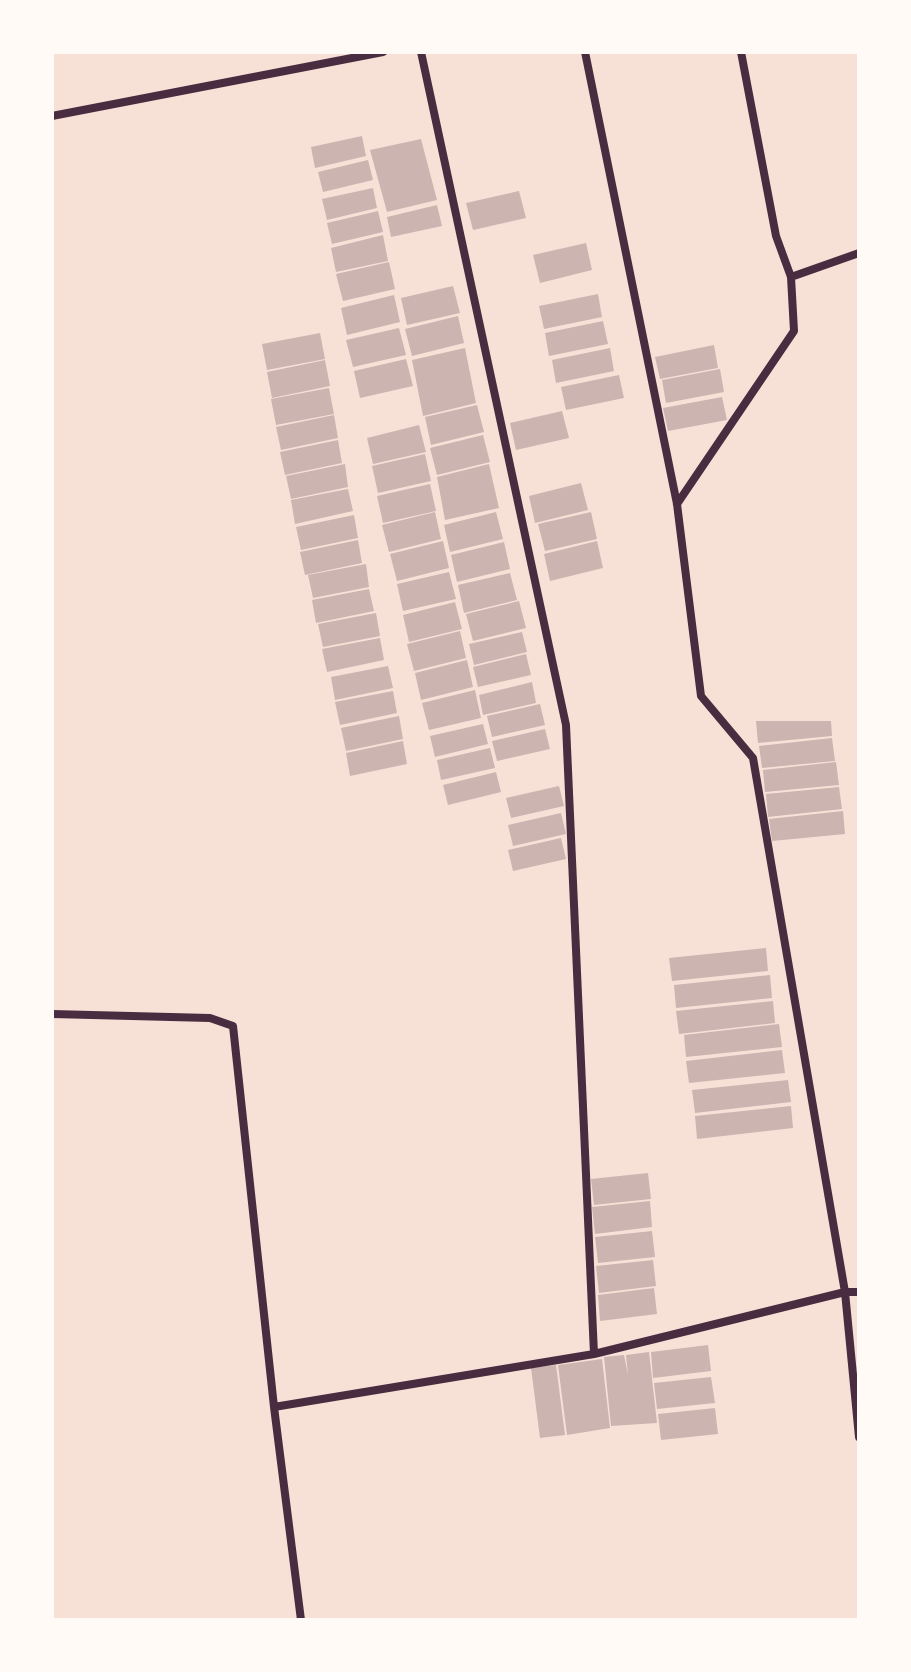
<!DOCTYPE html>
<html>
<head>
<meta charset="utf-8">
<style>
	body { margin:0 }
	#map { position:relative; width:911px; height:1672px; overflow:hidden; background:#f7e1d7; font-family:"Open Sans",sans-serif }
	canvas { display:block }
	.frame { position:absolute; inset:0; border:54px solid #fffaf5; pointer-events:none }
</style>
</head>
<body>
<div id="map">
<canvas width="911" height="1672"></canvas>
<div class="frame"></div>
</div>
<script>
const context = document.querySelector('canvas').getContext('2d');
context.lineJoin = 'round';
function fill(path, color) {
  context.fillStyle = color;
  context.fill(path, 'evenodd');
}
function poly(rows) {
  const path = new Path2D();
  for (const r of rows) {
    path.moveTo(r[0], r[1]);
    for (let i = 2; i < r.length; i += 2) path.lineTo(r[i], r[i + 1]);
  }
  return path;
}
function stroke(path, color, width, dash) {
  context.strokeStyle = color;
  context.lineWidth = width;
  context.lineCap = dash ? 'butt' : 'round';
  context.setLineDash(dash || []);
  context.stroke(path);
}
fill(poly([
	[362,136,366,156,315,168,311,147],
	[421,139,437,200,387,212,370,150],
	[368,160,373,180,323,192,318,172],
	[373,188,377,208,327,220,322,199],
	[519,191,526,218,473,230,466,203],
	[437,205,442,226,391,237,387,217],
	[378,211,383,232,332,244,327,223],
	[383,235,388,261,336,272,331,248],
	[586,243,592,270,540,283,533,255],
	[389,262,395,289,343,301,336,274],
	[453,286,460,313,407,325,401,298],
	[598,294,602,317,544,329,539,306],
	[394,295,400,322,347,335,341,308],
	[458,316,464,343,412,356,405,329],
	[603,321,608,344,549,356,545,333],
	[399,328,406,355,353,367,346,340],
	[320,333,325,359,267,370,262,344],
	[714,345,718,368,660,379,655,357],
	[465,348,476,403,423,416,412,360],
	[610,348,614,371,556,383,552,360],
	[406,359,413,386,360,398,354,371],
	[325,360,330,386,272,398,267,372],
	[720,369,724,392,666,403,662,380],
	[619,375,624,398,566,410,561,387],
	[329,388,334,414,276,425,271,399],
	[722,397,727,420,668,431,663,408],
	[477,405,484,432,431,445,425,417],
	[562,411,569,438,516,450,510,423],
	[334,415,338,438,281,450,276,427],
	[419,425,426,452,373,464,367,438],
	[483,435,490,462,437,475,430,448],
	[338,440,342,463,285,475,280,452],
	[425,454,431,481,378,493,372,466],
	[345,464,348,487,291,499,286,476],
	[489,464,499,508,445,520,437,477],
	[581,483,588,510,535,523,529,496],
	[430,484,436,511,383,523,377,496],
	[348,489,353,511,295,524,291,500],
	[435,512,441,539,389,552,382,525],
	[496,512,503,539,450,552,444,525],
	[591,512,597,539,545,551,538,524],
	[354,515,358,538,301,550,296,527],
	[358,540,362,563,305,575,300,552],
	[443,541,449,568,397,581,390,554],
	[597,541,603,568,550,581,544,554],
	[504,542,510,569,457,582,451,555],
	[366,564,369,587,313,598,308,575],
	[449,572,456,599,403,611,397,584],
	[510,573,517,600,464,613,458,585],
	[369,589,374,611,316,623,312,600],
	[519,601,526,628,473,641,466,614],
	[455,602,462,629,409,642,403,615],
	[376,613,380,636,323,647,318,624],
	[460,631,466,658,414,671,407,644],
	[522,632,527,652,474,665,469,644],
	[380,638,384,660,327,672,322,649],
	[526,654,531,675,478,687,473,667],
	[467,660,473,687,421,700,415,673],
	[388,666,393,688,335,700,331,677],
	[532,682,536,703,483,715,479,695],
	[475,690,481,718,429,730,422,703],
	[393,691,397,713,340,725,335,702],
	[540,704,545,725,492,737,487,716],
	[399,716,403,739,346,751,341,728],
	[756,721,831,721,832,736,758,743],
	[483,724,488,744,435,757,430,736],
	[545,729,550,749,497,761,492,741],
	[832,738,835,761,762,768,759,746],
	[403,741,407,764,350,776,346,753],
	[490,748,495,768,441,780,437,760],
	[836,762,839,785,765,792,763,770],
	[496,772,501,792,448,805,443,785],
	[559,786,564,806,511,818,506,798],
	[839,787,842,809,768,817,766,794],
	[843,811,845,834,772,841,769,819],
	[561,813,566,834,513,846,508,825],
	[561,838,566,859,513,871,508,850],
	[766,948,768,971,672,981,669,958],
	[770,975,772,998,676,1008,674,985],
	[773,1001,775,1023,679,1034,676,1011],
	[779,1024,782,1047,686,1057,684,1035],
	[782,1050,785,1073,689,1083,686,1061],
	[788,1080,791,1102,695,1113,692,1090],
	[791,1106,793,1128,697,1139,695,1116],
	[648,1173,651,1199,594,1205,591,1179],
	[650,1201,652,1227,595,1234,592,1207],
	[652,1231,655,1257,598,1263,595,1237],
	[653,1260,656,1286,599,1293,596,1266],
	[654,1288,657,1314,600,1321,598,1295],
	[708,1345,711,1371,653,1378,651,1352],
	[649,1352,657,1423,611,1426,604,1357,624,1355,628,1375,626,1355],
	[602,1359,610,1428,567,1435,558,1365],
	[556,1365,565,1435,540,1438,531,1368],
	[711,1377,715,1403,657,1409,654,1383],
	[715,1408,718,1434,661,1440,658,1414]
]), '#ccb4b1');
stroke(poly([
	[421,52,566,725,594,1354],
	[585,52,677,504,701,696,753,758,845,1292,859,1437],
	[52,116,383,52],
	[791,277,859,253],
	[677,504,794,331,791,277,776,236,741,52],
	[52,1014,210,1018,233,1026,274,1407,301,1620],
	[274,1407,594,1354,845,1292,859,1292]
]), '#4a2c40', 8);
</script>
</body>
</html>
